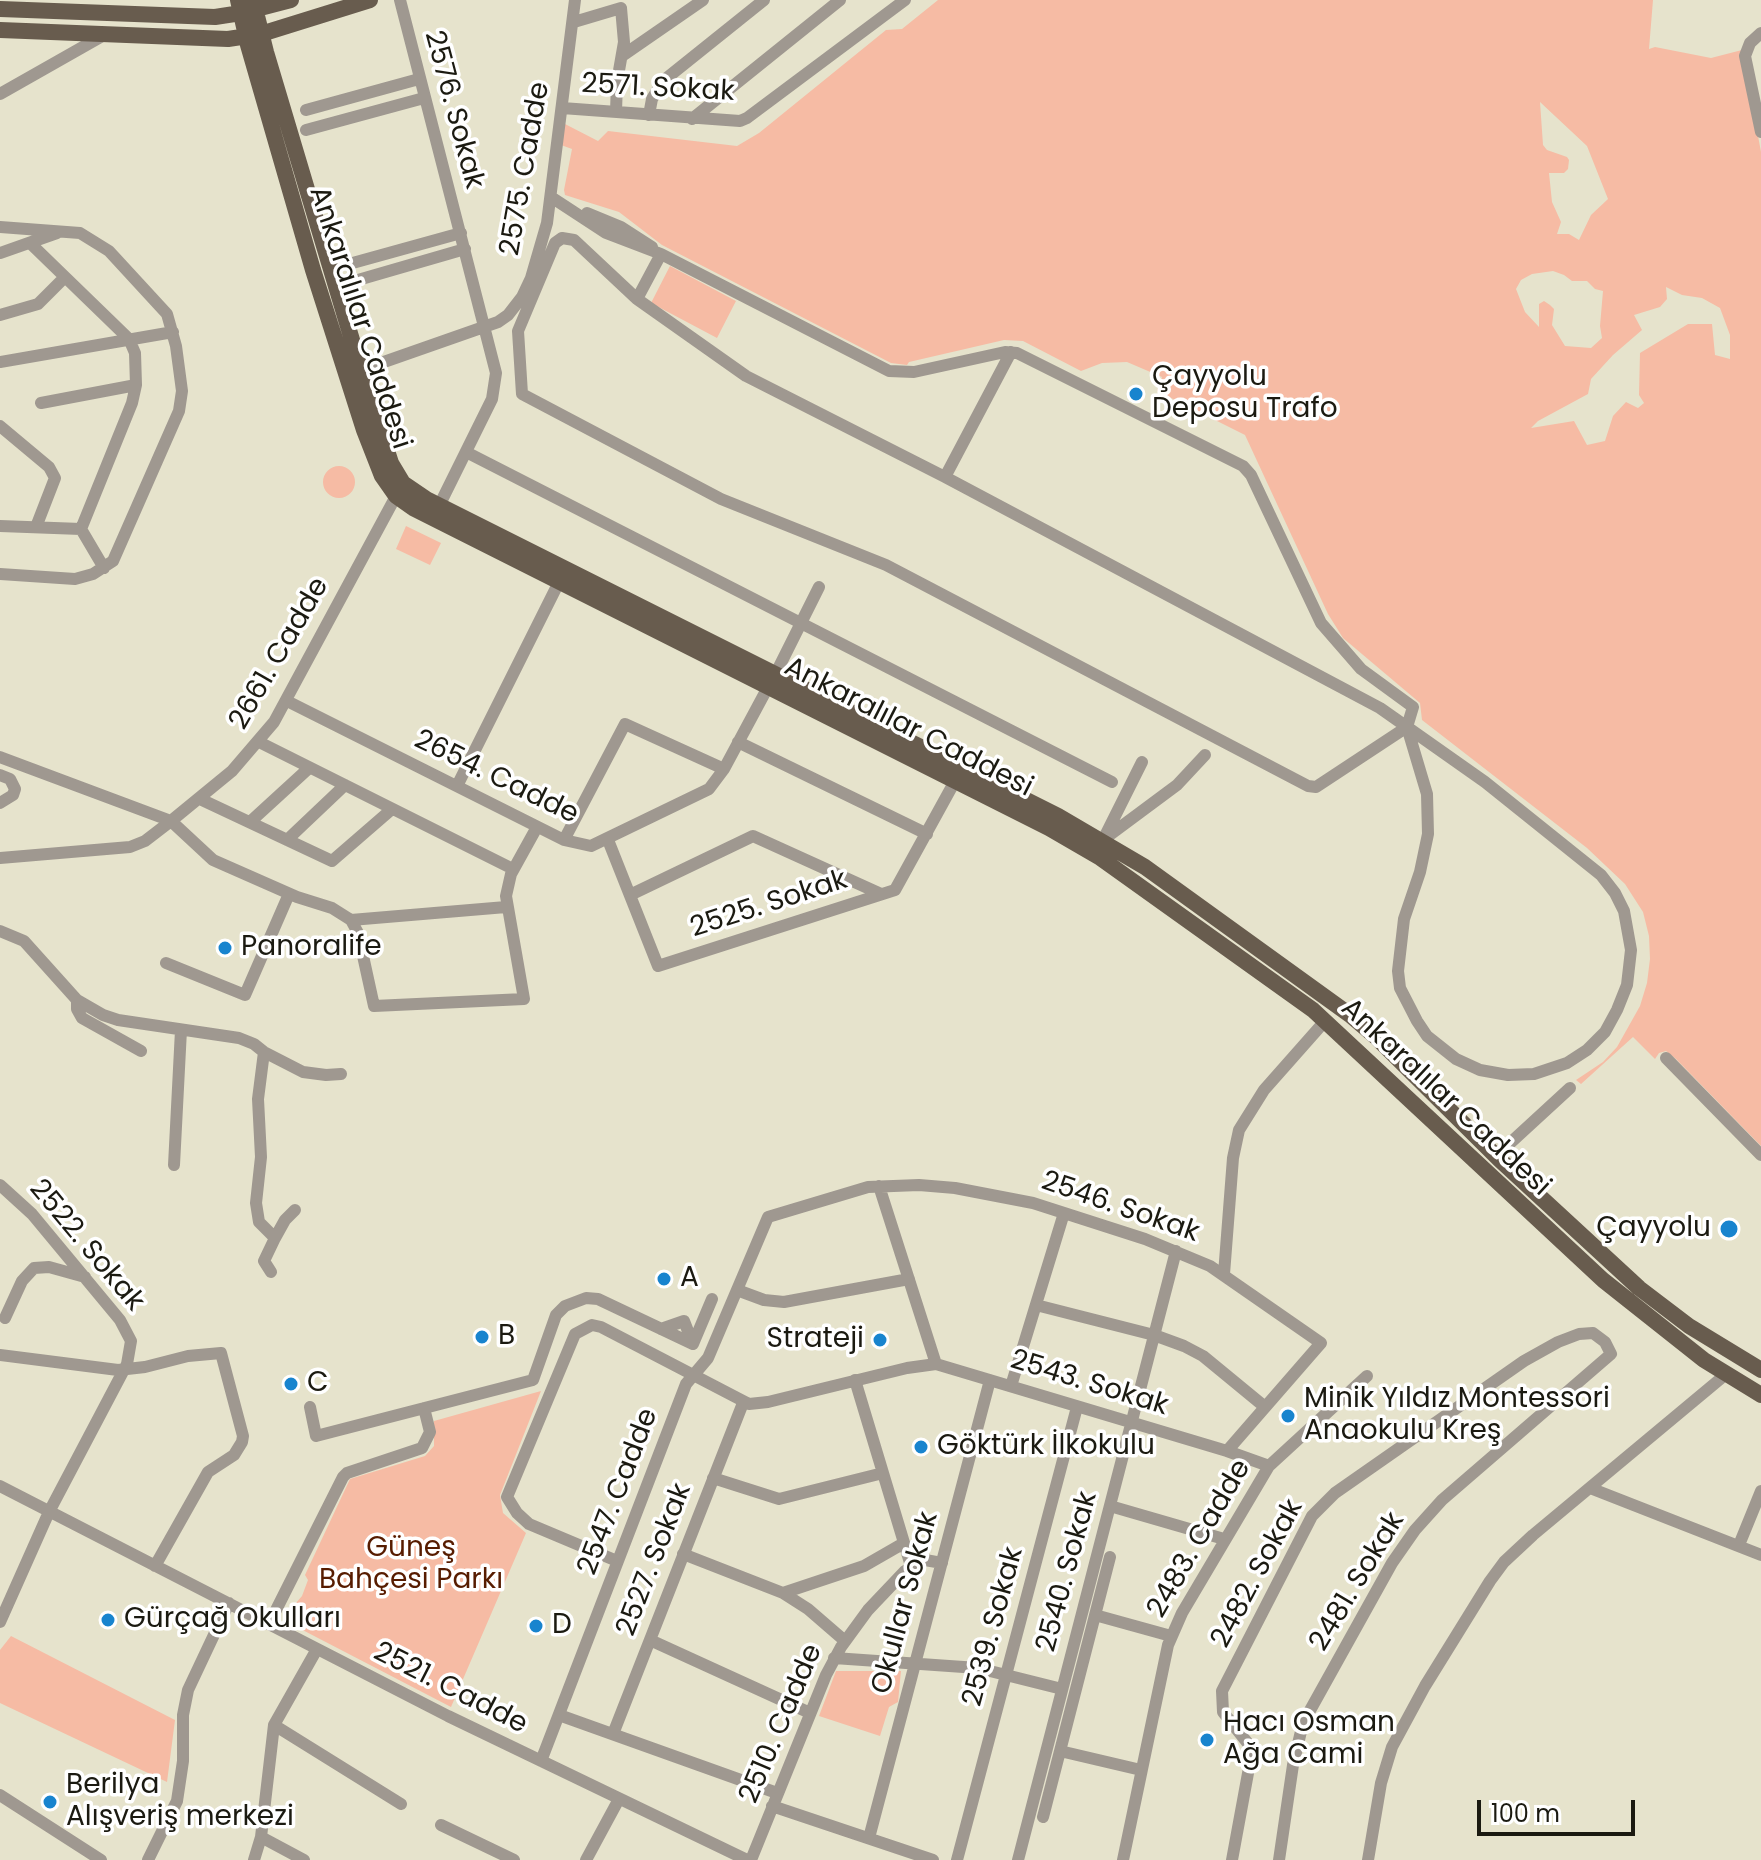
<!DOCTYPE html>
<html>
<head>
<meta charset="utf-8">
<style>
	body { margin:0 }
	#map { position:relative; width:1761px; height:1860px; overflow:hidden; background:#e6e3cc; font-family:Poppins,sans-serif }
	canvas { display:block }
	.scale { position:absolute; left:1477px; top:1800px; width:158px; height:36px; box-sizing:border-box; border:4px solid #1b1a11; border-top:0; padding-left:10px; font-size:24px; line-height:28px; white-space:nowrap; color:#1b1a11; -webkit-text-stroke:6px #fff; paint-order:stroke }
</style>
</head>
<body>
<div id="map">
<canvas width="1761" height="1860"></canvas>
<div class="scale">100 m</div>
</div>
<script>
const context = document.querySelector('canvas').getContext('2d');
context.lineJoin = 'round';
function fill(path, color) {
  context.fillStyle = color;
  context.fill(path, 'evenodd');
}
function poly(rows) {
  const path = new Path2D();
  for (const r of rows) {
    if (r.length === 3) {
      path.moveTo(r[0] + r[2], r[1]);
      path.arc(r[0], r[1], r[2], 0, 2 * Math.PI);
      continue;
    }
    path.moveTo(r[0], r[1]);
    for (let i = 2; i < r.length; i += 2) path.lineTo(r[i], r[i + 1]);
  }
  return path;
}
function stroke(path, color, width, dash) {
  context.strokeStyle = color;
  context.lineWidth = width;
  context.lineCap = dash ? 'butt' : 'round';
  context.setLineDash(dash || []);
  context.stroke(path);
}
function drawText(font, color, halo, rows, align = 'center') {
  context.font = font + ' Poppins,sans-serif';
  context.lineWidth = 7;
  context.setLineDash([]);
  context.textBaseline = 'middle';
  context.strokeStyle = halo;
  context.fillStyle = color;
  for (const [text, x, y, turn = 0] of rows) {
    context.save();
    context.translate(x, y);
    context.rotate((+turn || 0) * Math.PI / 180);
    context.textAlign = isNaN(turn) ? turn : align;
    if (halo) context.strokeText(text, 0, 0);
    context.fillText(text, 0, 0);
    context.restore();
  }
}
fill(poly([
	[938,0,1653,0,1649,49,1655,47,1711,58,1742,50,1761,152,1761,1146,1676,1059,1666,1051,1659,1053,1655,1059,1633,1037,1581,1084,1576,1080,1603,1062,1617,1047,1640,1006,1647,983,1650,959,1649,936,1643,912,1625,884,1587,848,1422,720,1420,703,1343,638,1328,614,1245,435,1157,391,1162,377,1127,362,1102,363,1081,371,1023,341,1004,340,909,362,907,365,891,363,662,245,619,212,565,195,564,190,572,149,561,145,565,124,598,141,608,131,737,146,759,133,886,30,902,29],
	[1540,102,1587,146,1608,199,1591,215,1579,240,1569,234,1557,234,1561,222,1552,202,1549,173,1564,173,1568,169,1569,160,1567,157,1547,150,1543,145],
	[1553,271,1564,275,1572,281,1587,281,1595,289,1603,291,1600,326,1602,338,1591,348,1565,346,1552,325,1554,309,1550,305,1544,301,1539,304,1539,327,1525,312,1516,289,1521,280,1532,274],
	[1666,287,1682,295,1702,298,1720,308,1730,335,1730,359,1715,355,1712,324,1688,324,1640,353,1639,395,1644,403,1638,408,1626,402,1613,416,1605,441,1587,445,1574,421,1531,428,1538,421,1588,394,1591,379,1613,355,1642,330,1634,315,1660,307,1667,299],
	[670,266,736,301,717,338,651,303],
	[339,482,16],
	[406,526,441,543,430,565,396,549],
	[541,1391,500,1495,503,1513,526,1533,451,1707,291,1624,289,1611,302,1596,308,1580,305,1575,350,1479,425,1456,434,1446,434,1421],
	[11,1636,175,1720,167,1782,0,1703,0,1650],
	[836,1671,901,1671,898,1702,889,1707,880,1736,819,1716]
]), '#f6bba4');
stroke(poly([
	[400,0,496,373,492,399,439,506],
	[574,22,621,8,624,42,617,82,616,112],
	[1761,33,1750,43,1745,56,1761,132],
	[622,56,703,0],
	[0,94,104,35],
	[562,108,740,121,747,118,905,0],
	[306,110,419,79],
	[649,115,652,99,663,81,764,0],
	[692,119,840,0],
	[306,130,424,98],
	[551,197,606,233,661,254],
	[587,213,621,227,652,247],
	[0,227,80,233,109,251,167,314,176,346,182,391,179,411,113,561,93,574,75,579,0,574],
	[30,243,129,339,135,353,136,385,132,403,81,529],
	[0,253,57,233],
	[349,264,461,233],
	[351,282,465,249],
	[637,299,746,376,945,477,1011,352],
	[0,315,38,304,65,277],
	[0,362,173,332],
	[361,370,498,322,508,315,522,297,531,278,547,223,575,0],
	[41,403,136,385],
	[0,426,49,467,55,478,36,527],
	[466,452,1112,782],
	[945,477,1380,708,1407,727,1485,782,1601,875,1615,893,1624,911,1631,950,1627,985,1617,1010,1605,1032,1587,1050,1567,1063,1534,1074,1508,1075,1480,1070,1456,1059,1427,1036,1417,1021,1400,988,1398,971,1404,919,1420,872,1428,834,1427,794,1407,727,1413,707,1361,669,1321,623,1251,475,1243,466,1017,353,1005,352,914,372,889,371,661,254,637,299,574,240,562,238,555,243,518,331,522,394,721,499,886,565,1308,786,1316,787,1407,727],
	[0,526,81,529],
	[81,529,104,568],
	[775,675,819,587],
	[287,701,564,840,591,846,709,789,724,769,768,687],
	[259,742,513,869],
	[738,742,927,834],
	[0,757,171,821,232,771,274,722,396,496],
	[0,775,10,779,15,789,13,795,0,803],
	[457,786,559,582],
	[200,799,332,861,392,809],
	[250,822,309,768],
	[1104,838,1142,762],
	[287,840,345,785],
	[564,840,625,724,724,769],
	[608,840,658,966,895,890,955,781],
	[1103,840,1177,785,1205,755],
	[0,858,130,847,145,841,171,821,213,860,297,897,332,908,351,920,358,933,374,1006,524,999,506,896,511,874,537,827],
	[630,895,753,836,881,894],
	[351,920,506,907],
	[0,931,24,941,77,1000,103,1015,118,1020,239,1038,254,1044,264,1052,303,1072,326,1075,341,1074],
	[166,963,245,995,289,894],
	[77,1000,77,1009,82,1018,141,1051],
	[264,1052,258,1099,261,1157,256,1203,259,1222,275,1238,264,1261,271,1272],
	[1666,1058,1761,1155],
	[1496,1156,1570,1088],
	[174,1165,181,1030],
	[0,1185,32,1214,120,1320,131,1341,127,1364,49,1512,0,1622],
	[879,1186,936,1364],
	[275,1238,285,1220,295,1210],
	[1224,1274,1233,1158,1239,1130,1264,1090,1325,1021],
	[737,1290,764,1300,784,1302,909,1279],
	[1036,1305,1154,1335,1184,1346,1203,1356,1265,1407],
	[5,1318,22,1281,34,1268,49,1267,85,1277],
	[661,1329,684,1321,693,1344,712,1299],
	[0,1355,118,1370,145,1367,188,1356,221,1353,243,1436,242,1442,234,1455,208,1472,155,1566],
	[855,1380,911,1566],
	[1011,1386,1064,1213],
	[310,1407,316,1436,533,1380,556,1315,565,1306,586,1298,598,1299,693,1344],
	[713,1478,779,1499,883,1473],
	[0,1486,448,1716,747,1860],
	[1590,1488,1761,1555],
	[1110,1506,1224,1539],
	[1739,1545,1761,1491],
	[683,1554,783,1593,808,1609,845,1641],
	[617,1561,529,1524,517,1513,507,1497,575,1334,592,1325,601,1327,749,1404,768,1402,907,1368,936,1364,1227,1451,1269,1466],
	[783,1593,864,1566,904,1543],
	[1095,1615,1171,1636],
	[269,1624,343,1477,347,1473,422,1448,430,1432,424,1408],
	[650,1640,810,1713],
	[834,1658,978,1668,1062,1689],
	[559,1715,777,1793],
	[274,1725,401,1804],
	[613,1734,743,1403],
	[1060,1751,1141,1770],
	[541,1761,686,1384,708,1358,768,1217,868,1187,919,1185,955,1188,1033,1203,1145,1239,1210,1266,1321,1343,1227,1451],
	[0,1795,101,1860],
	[772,1806,933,1860],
	[1043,1817,1110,1557],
	[441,1825,514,1860],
	[261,1837,304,1860],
	[869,1838,990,1380],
	[148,1860,177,1801,183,1761,183,1715,188,1690,229,1603],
	[254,1860,261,1837,274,1725,317,1649],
	[586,1860,619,1799],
	[751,1860,826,1675,841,1647,868,1610,905,1571,925,1560,942,1563],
	[957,1860,1077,1407],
	[1018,1860,1176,1251],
	[1123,1860,1168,1645,1182,1613,1269,1466,1367,1376],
	[1232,1860,1251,1757,1250,1746,1223,1712,1222,1691,1312,1516,1335,1493,1524,1361,1558,1342,1579,1334,1593,1333,1605,1342,1611,1354,1442,1500,1415,1530,1392,1563,1303,1723,1293,1765,1279,1860],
	[1368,1860,1381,1783,1392,1747,1425,1686,1490,1581,1504,1562,1533,1535,1725,1375]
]), '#9f9890', 12);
stroke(poly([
	[238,0,248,45,313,270,364,430,382,476,396,496,413,508,1049,828,1099,857,1313,1010,1603,1280,1704,1360,1761,1395],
	[253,0,266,52,361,370,391,463,403,483,428,500,1058,816,1145,867,1350,1015,1377,1038,1499,1159,1639,1288,1689,1326,1761,1370],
	[0,9,215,17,241,13,291,0],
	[0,30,228,39,261,34,370,0]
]), '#685c4e', 16);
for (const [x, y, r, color] of [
	[1136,394,8,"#1884ce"],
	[225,948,8,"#1884ce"],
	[1729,1229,10,"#1884ce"],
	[664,1279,8,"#1884ce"],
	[482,1337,8,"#1884ce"],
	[880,1340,8,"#1884ce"],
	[291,1384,8,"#1884ce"],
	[1288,1416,8,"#1884ce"],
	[921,1447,8,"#1884ce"],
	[108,1620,8,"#1884ce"],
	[536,1626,8,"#1884ce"],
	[1207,1740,8,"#1884ce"],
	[50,1802,8,"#1884ce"]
]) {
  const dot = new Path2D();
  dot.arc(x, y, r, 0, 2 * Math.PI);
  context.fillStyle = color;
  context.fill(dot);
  stroke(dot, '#fff', 3);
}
drawText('28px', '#1b1a11', '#fff', [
	["2571. Sokak",658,89,3],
	["2576. Sokak",453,110,75],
	["2575. Cadde",526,169,-80],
	["Ankaralılar Caddesi",359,318,72],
	["2661. Cadde",280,654,-60],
	["Ankaralılar Caddesi",908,728,27],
	["2654. Cadde",496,778,26],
	["2525. Sokak",769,905,-18],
	["Ankaralılar Caddesi",1445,1098,43],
	["2546. Sokak",1120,1208,19],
	["2522. Sokak",86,1246,50],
	["2543. Sokak",1089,1384,17],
	["2547. Cadde",619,1492,-69],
	["2483. Cadde",1200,1539,-60],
	["2527. Sokak",655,1560,-69],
	["2540. Sokak",1068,1572,-75],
	["2482. Sokak",1258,1574,-62],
	["2481. Sokak",1358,1582,-59],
	["Okullar Sokak",906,1603,-75],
	["2539. Sokak",994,1627,-75],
	["2521. Cadde",450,1689,27],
	["2510. Cadde",782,1724,-67]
]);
drawText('28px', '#1b1a11', '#fff', [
	["Çayyolu",1152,378],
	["Deposu Trafo",1152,410],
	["Panoralife",241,948],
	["Çayyolu",1711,1229,"right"],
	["A",680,1279],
	["B",498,1337],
	["Strateji",864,1340,"right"],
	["C",307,1384],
	["Minik Yıldız Montessori",1304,1400],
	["Anaokulu Kreş",1304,1432],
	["Göktürk İlkokulu",937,1447],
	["Gürçağ Okulları",124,1620],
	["D",552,1626],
	["Hacı Osman",1223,1724],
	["Ağa Cami",1223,1756],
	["Berilya",66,1786],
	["Alışveriş merkezi",66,1818]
], 'left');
drawText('28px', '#571c00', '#fff', [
	["Güneş",411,1549],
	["Bahçesi Parkı",411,1581]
]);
</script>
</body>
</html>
